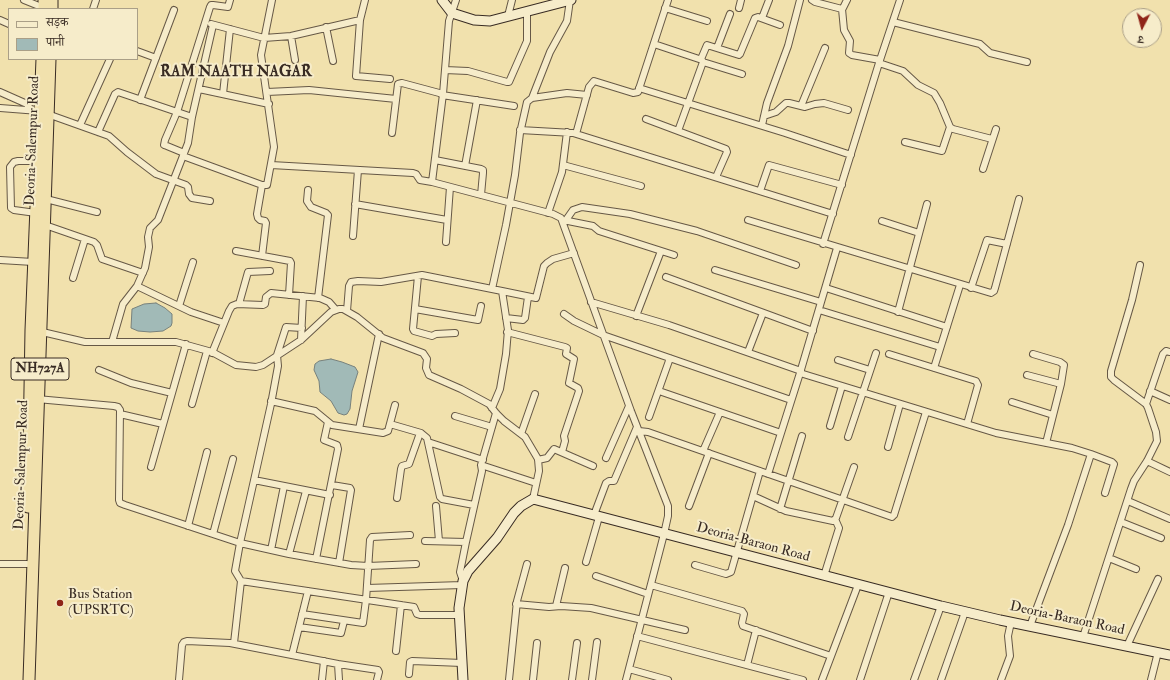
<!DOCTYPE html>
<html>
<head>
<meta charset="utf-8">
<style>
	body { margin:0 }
	#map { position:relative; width:1170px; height:680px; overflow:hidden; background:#f1e1ad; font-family:"IM FELL Double Pica","Noto Serif Devanagari",serif }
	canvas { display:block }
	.legend { position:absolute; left:8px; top:8px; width:130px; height:52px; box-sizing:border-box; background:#f6ecca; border:1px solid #aa9f87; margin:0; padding:5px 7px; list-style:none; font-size:12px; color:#382b23 }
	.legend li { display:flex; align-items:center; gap:8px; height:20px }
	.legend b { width:20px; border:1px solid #aa9f87 }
	.north { position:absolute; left:1122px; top:8px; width:40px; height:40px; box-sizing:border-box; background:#f6ecca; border:1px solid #aa9f87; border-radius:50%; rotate:186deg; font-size:11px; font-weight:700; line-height:16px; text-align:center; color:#382b23 }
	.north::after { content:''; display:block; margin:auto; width:14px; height:18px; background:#8f2418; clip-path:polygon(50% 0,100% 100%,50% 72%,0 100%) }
</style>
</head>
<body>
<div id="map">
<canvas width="1170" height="680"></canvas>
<ul class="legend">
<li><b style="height:5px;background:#f6ecca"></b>सड़क</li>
<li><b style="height:11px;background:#a1bab7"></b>पानी</li>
</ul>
<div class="north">उ</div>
</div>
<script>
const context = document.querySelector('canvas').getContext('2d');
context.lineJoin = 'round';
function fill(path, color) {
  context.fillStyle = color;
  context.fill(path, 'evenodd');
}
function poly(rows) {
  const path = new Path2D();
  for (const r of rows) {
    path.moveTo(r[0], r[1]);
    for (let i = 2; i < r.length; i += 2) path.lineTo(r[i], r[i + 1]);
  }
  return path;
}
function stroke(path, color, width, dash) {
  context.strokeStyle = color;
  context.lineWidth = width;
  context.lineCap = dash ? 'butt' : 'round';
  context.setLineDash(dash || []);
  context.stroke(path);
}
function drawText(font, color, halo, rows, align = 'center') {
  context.font = font + ' "IM FELL Double Pica",serif';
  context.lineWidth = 4;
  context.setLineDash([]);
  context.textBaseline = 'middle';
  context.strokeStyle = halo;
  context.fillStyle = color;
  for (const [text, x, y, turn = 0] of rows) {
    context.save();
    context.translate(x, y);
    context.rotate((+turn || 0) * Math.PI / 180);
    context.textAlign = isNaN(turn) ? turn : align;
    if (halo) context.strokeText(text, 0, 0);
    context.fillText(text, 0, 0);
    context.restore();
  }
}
const water = poly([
	[156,303,165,308,172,314,172,323,171,326,163,331,150,332,138,331,131,328,132,309,144,304,156,303],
	[331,359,342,362,355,367,358,372,352,391,350,409,347,414,344,415,338,413,331,401,320,392,319,381,314,370,315,364,319,361,331,359]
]);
fill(water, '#a1bab7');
stroke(water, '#77817c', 1);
const street = poly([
	[24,0,44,8],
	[456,0,449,21,443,94,432,182,553,214,561,218,631,411,668,506,668,516,664,534,626,680],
	[812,0,815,2,842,9,843,8,847,0],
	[665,8,707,21],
	[739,8,741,0],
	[93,9,96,0],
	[842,9,844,30,850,41,849,53,852,55,880,60],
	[508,16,512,0],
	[762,18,769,0],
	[0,20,9,24],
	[360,20,356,76,390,79],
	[893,22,980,44,990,53,1027,62],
	[211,24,264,38,291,36,360,20,365,0],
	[326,27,333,61],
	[291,36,295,60],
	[654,44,702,60,703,62,678,131],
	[717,48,730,14],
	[137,51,156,58],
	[701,59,707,45,739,55,740,54,755,18,758,17,780,25],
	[703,62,742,74],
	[879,63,903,71,918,85,934,93,940,103,950,127,953,129,992,139],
	[445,70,468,71,507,82,509,82,527,41,527,11],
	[639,88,785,133,851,155],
	[199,89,269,104],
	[0,92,27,104,31,110],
	[267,92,309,90,396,99],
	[223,94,230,29],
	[442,95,514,106],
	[532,98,550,52,567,21,570,0],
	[140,100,174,10],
	[801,106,825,48],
	[0,108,39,111,109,136,127,152,156,174,186,185,188,187,189,194,192,198,210,201],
	[764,116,776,112,786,103,789,103,805,107,815,104,824,103,848,110],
	[646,119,726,149,727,152,716,177],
	[80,125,110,59],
	[762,125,767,103,788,46,800,0],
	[520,130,573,133,833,214],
	[98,132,115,94,118,92,192,117],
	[392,133,398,84,402,83,443,94],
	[576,134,589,87,594,81,633,93,638,92,668,0],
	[905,142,942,151,950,127],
	[184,153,167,146,164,145,165,140,177,112,210,7,211,5,213,5,228,7,230,0],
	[183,156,262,185,267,185,274,147,261,55,272,0],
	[435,160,481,169,483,170,483,173,481,195],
	[271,165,413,173,416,174,420,180,432,182],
	[563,165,641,186],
	[465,166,477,100],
	[983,169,996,129],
	[262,185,257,214,258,218,260,220,265,221,266,223,262,256],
	[308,190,307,201,311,207,326,213,328,215,318,298],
	[760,191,769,165,842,185],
	[46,199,97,212],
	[355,204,447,220],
	[36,213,14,210,11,208,10,167,14,162,18,161,38,161],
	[548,213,562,172,567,132],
	[563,220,593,226,599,231,674,255],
	[566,220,573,210,582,207,630,214,697,231,796,265],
	[748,220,991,293,994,291,995,288,1019,199],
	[882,221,919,233],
	[45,225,94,242,97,245,102,259,143,273],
	[353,236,358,170],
	[446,242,450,187],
	[823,244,879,63,900,0],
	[236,251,290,261,291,263,289,295],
	[0,260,33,262],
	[715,270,821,302],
	[418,276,413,329,414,331,432,336,436,334,455,333],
	[666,277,813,331],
	[73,278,85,239],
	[137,286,191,312,224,323],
	[826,288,947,327],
	[971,288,987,240,1007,244],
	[492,289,506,225,515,175,520,133,527,102,532,98,567,93,587,95],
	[502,291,536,298,544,266,547,263,553,259,574,253],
	[591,302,669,325,801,371],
	[239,304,248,272,270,271],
	[179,306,193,262],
	[415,309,478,320,481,306],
	[819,310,940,347],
	[347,311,349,286,351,282,358,281,381,282,422,275,502,291,508,330,506,354,500,389,492,408],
	[898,312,927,204],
	[564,314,574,321,603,335,791,400],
	[636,316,661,251],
	[506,318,523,320,525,318,528,297],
	[38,331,85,342,176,342,212,352,236,365,256,367,263,365,301,340,331,312,339,309,343,309,357,317,383,338,423,353,427,359,426,368,429,375,461,389,489,404,496,413,504,421,525,437,538,459,539,471,533,499],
	[507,332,565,347,567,348,566,354,574,359,569,383,578,388,579,391,564,436,565,441,562,452],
	[301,340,303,296],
	[112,342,123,304,137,286,145,268,149,247,148,237,150,228,158,220,188,143,192,117,213,25],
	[748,352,763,313],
	[212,353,229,311,232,306,237,304,263,305,265,304,266,297,271,293,320,298,329,302,336,310],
	[889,354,976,381,978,385,967,424],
	[1033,354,1060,362,1064,365,1061,384,1046,443],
	[838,360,870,370],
	[934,368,960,285],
	[99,370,131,383,172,393],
	[800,373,996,433,1072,448,1091,454,1112,462,1114,464,1105,493],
	[1027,375,1061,384],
	[659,391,781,433],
	[1150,391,1170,400],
	[37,399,114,406,118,407,120,410,119,500,120,503,125,505,240,543,289,554,351,565,368,566,416,564],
	[271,401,315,411,332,425,383,433,388,431,395,405],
	[1012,402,1053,415],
	[192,404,207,351],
	[1146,404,1163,354,1166,351,1170,352],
	[120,414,163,424],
	[455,416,492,427],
	[649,417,670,358],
	[390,424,421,433,427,438,440,497,442,499,474,505],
	[830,426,842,386],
	[359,429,379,334],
	[639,431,648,432,892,517,894,515,926,412],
	[521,434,535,394],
	[848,437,876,353],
	[428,442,483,460],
	[888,447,900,404],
	[703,451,720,412],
	[606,458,629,406],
	[538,460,547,458,554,449,593,466],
	[1147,461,1170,472],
	[481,465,536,483],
	[151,467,186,344],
	[768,474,800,373,837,248],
	[254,480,330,495],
	[332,485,350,488,351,490,339,563],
	[753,496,786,511,833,521,836,518,854,467],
	[397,498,401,469,402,466,409,464,420,433],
	[1128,501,1170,519],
	[436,506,439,541],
	[689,506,709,453],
	[780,509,802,436],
	[594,515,606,483,609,481,614,481,637,427],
	[1121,522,1161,538],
	[188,526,207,452],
	[213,534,233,459],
	[425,541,466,542],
	[271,550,284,486],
	[289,554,306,491],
	[1109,558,1136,569],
	[316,559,338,449,337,445,324,440,328,422],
	[586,562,599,517],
	[0,564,27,564],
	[695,565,726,574,731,572,760,471],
	[596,576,648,594],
	[824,576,839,528,835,519],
	[241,581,414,607,417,614,420,615,460,615],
	[463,581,460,572,466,542,482,471,481,465,496,413],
	[651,585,742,611,744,614,742,623,743,626,831,656],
	[367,588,462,585],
	[516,604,549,607,561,606,591,608,685,630],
	[556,606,565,568],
	[302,614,363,623,366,600,370,540,372,537,410,535],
	[1030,626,1068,525,1091,454],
	[299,627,341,633,344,621],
	[637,636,803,680],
	[1083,637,1131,489,1134,481,1147,461,1157,441,1156,432,1148,408,1146,404,1114,380,1111,377,1111,371,1132,300,1140,265],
	[234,643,241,581,235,571,240,543,271,404,278,366,277,355,286,327,302,328],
	[1127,646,1158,579],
	[396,651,401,605],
	[292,655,308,591],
	[338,664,378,670,379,672,377,680],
	[747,665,756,630],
	[629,669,668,680],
	[409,674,410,662,412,661,462,663],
	[179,680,182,645,184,642,187,641,230,643,338,664,339,680],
	[322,680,324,661],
	[509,680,517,601,527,564],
	[533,680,537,643],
	[572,680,577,643],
	[592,680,597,642],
	[822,680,858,585],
	[860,680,889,592],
	[914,680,941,606],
	[941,680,965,612],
	[1001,680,1010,656,1008,636,1011,622],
	[1151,680,1158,652]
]);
const secondary = poly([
	[442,0,452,13,474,20,490,21,571,0],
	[463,680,459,608,463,581,468,571,497,538,514,513,521,506,533,499,941,606,1000,620,1170,655]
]);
const highway = poly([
	[44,9,44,0],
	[52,9,52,0],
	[28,507,31,330,42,59],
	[29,680,50,59]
]);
stroke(street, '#665846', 8);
stroke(secondary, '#382b23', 11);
stroke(highway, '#382b23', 13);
stroke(street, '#f6ecca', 6);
stroke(secondary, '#f6ecca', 9);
stroke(highway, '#f1e1ad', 11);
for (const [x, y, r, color] of [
	[60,603,4,"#8f2418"]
]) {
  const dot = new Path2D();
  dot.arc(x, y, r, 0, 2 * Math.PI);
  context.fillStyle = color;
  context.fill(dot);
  stroke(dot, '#f6ecca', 1.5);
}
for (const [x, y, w] of [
	[40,369,58]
]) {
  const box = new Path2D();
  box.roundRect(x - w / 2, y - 11, w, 22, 3);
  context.fillStyle = '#f6ecca';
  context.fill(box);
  stroke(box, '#382b23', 1);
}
drawText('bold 13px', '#382b23', null, [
	["NH727A",40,369]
]);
drawText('14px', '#382b23', '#f6ecca', [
	["Deoria-Salempur Road",33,141,-88],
	["Deoria-Salempur Road",22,465,-88],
	["Deoria-Baraon Road",753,543,15],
	["Deoria-Baraon Road",1067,619,12]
]);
drawText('14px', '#382b23', '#f6ecca', [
	["Bus Station",68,595],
	["(UPSRTC)",68,611]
], 'left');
drawText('bold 15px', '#382b23', '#f6ecca', [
	["RAM NAATH NAGAR",236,73]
]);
</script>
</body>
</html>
